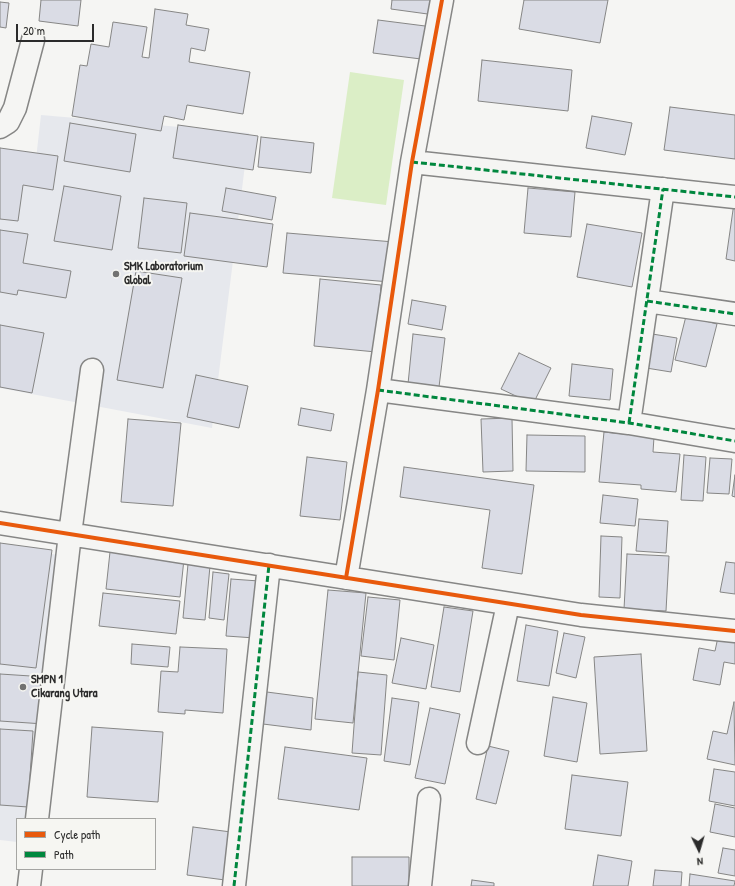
<!DOCTYPE html>
<html>
<head>
<meta charset="utf-8">
<style>
	body { margin:0 }
	#map { position:relative; width:735px; height:886px; overflow:hidden; background:#f5f5f3; font-family:"Patrick Hand",sans-serif }
	canvas { display:block }
	.legend { position:absolute; left:16px; top:818px; width:140px; height:52px; box-sizing:border-box; background:#f6f6f2; border:1px solid #a5a5a2; margin:0; padding:5px 7px; list-style:none; font-size:12px; color:#2b2b2b }
	.legend li { display:flex; align-items:center; gap:8px; height:20px }
	.legend b { width:20px; border:1px solid #a5a5a2 }
	.north { position:absolute; left:679px; top:830px; width:40px; height:40px; -webkit-text-stroke:3px #f6f6f2; paint-order:stroke; rotate:175deg; font-size:11px; font-weight:700; line-height:16px; text-align:center; color:#2b2b2b }
	.north::after { content:''; display:block; margin:auto; width:14px; height:18px; background:#2b2b2b; clip-path:polygon(50% 0,100% 100%,50% 72%,0 100%) }
	.scale { position:absolute; left:16px; top:24px; width:78px; height:18px; box-sizing:border-box; border:2px solid #2b2b2b; border-top:0; padding-left:5px; font-size:12px; line-height:14px; white-space:nowrap; color:#2b2b2b; -webkit-text-stroke:3px #f6f6f2; paint-order:stroke }
</style>
</head>
<body>
<div id="map">
<canvas width="735" height="886"></canvas>
<ul class="legend">
<li><b style="height:5px;background:#e8590c"></b>Cycle path</li>
<li><b style="height:5px;background:#00873e"></b>Path</li>
</ul>
<div class="north">N</div>
<div class="scale">20 m</div>
</div>
<script>
const context = document.querySelector('canvas').getContext('2d');
context.lineJoin = 'round';
function fill(path, color) {
  context.fillStyle = color;
  context.fill(path, 'evenodd');
}
function poly(rows) {
  const path = new Path2D();
  for (const r of rows) {
    path.moveTo(r[0], r[1]);
    for (let i = 2; i < r.length; i += 2) path.lineTo(r[i], r[i + 1]);
  }
  return path;
}
function stroke(path, color, width, dash) {
  context.strokeStyle = color;
  context.lineWidth = width;
  context.lineCap = dash ? 'butt' : 'round';
  context.setLineDash(dash || []);
  context.stroke(path);
}
function drawText(font, color, halo, rows, align = 'center') {
  context.font = font + ' "Patrick Hand",sans-serif';
  context.lineWidth = 4;
  context.setLineDash([]);
  context.textBaseline = 'middle';
  context.strokeStyle = halo;
  context.fillStyle = color;
  for (const [text, x, y, turn = 0] of rows) {
    context.save();
    context.translate(x, y);
    context.rotate((+turn || 0) * Math.PI / 180);
    context.textAlign = isNaN(turn) ? turn : align;
    if (halo) context.strokeText(text, 0, 0);
    context.fillText(text, 0, 0);
    context.restore();
  }
}
fill(poly([
	[41,115,249,133,212,428,0,388,0,155,36,159],
	[0,546,65,556,25,819,17,819,17,842,0,840]
]), '#e6e8ed');
fill(poly([
	[350,72,404,80,386,205,332,198]
]), '#dbeec6');
const building = poly([
	[41,0,81,0,78,26,39,21,41,0],
	[392,0,438,0,435,15,391,9,392,0],
	[524,0,608,0,600,43,519,29,524,0],
	[0,2,9,3,6,28,0,27,0,2],
	[155,9,188,14,186,25,209,29,205,51,191,48,189,62,250,72,243,114,187,105,184,120,164,116,161,131,72,116,80,65,87,66,91,44,109,47,113,22,147,27,142,57,149,58,155,9],
	[378,20,433,27,429,60,373,53,378,20],
	[482,60,572,70,568,111,478,101,482,60],
	[670,107,735,115,735,159,664,150,670,107],
	[592,116,632,123,625,155,586,148,592,116],
	[70,123,136,134,130,172,64,161,70,123],
	[178,125,258,136,253,170,173,158,178,125],
	[261,137,314,143,311,173,258,167,261,137],
	[0,148,58,156,53,190,23,185,18,221,0,219,0,148],
	[64,186,121,196,112,250,54,241,64,186],
	[226,188,276,197,272,220,222,211,226,188],
	[528,188,575,192,571,237,524,233,528,188],
	[144,198,187,203,181,253,138,248,144,198],
	[734,203,735,203,735,261,726,259,734,203],
	[190,213,273,224,267,267,184,256,190,213],
	[587,224,642,233,632,287,577,277,587,224],
	[0,230,28,234,23,263,71,271,66,298,18,290,17,295,0,292,0,230],
	[287,233,394,242,390,282,283,273,287,233],
	[136,271,182,278,163,388,117,380,136,271],
	[320,279,381,285,376,352,314,346,320,279],
	[412,300,446,306,442,330,408,324,412,300],
	[686,316,717,324,706,367,675,360,686,316],
	[0,325,44,333,32,393,0,387,0,325],
	[646,333,677,338,671,372,640,367,646,333],
	[413,334,445,338,439,387,408,384,413,334],
	[519,353,551,368,533,404,501,389,519,353],
	[572,364,613,369,610,400,569,396,572,364],
	[196,375,248,386,239,428,187,417,196,375],
	[301,408,334,414,331,431,298,425,301,408],
	[512,418,513,471,483,472,481,419,512,418],
	[128,419,181,423,173,506,121,502,128,419],
	[604,432,654,437,653,452,680,454,676,492,641,489,641,485,599,482,604,432],
	[527,435,585,436,585,472,526,471,527,435],
	[684,455,706,457,703,501,681,500,684,455],
	[307,457,347,462,340,520,300,516,307,457],
	[710,458,732,459,729,494,707,493,710,458],
	[404,467,534,485,522,574,482,568,490,510,400,497,404,467],
	[735,475,735,497,732,496,735,475],
	[603,495,638,499,635,526,600,523,603,495],
	[639,519,668,521,666,553,636,551,639,519],
	[601,536,622,537,620,598,599,597,601,536],
	[0,543,52,550,36,668,0,664,0,543],
	[110,552,184,559,180,597,106,589,110,552],
	[627,554,669,556,666,611,624,609,627,554],
	[726,562,735,563,735,594,720,592,726,562],
	[188,564,210,566,205,620,183,618,188,564],
	[213,572,229,574,224,620,209,618,213,572],
	[231,579,259,581,255,638,226,636,231,579],
	[328,590,366,593,353,723,315,719,328,590],
	[103,593,180,601,176,634,99,626,103,593],
	[368,597,400,600,394,660,361,656,368,597],
	[444,607,473,611,460,692,431,687,444,607],
	[526,625,558,631,549,686,517,681,526,625],
	[564,633,585,637,576,678,556,673,564,633],
	[718,637,735,640,735,664,724,662,720,685,693,680,699,648,715,651,718,637],
	[401,638,434,645,426,689,392,683,401,638],
	[132,644,170,647,168,667,131,664,132,644],
	[180,647,227,649,223,713,185,710,185,714,158,712,161,671,178,672,180,647],
	[641,654,647,751,600,754,594,657,641,654],
	[358,672,387,675,381,755,352,753,358,672],
	[0,674,46,677,44,724,0,721,0,674],
	[259,691,313,698,311,730,255,723,259,691],
	[553,697,587,703,577,762,544,756,553,697],
	[392,698,419,702,410,765,384,761,392,698],
	[734,702,735,765,707,759,713,731,727,734,734,702],
	[430,708,460,714,445,784,415,778,430,708],
	[92,727,163,732,158,802,87,797,92,727],
	[0,729,33,731,28,807,0,805,0,729],
	[488,746,509,751,496,804,476,799,488,746],
	[285,747,367,758,359,810,278,799,285,747],
	[714,769,735,772,735,806,709,801,714,769],
	[572,775,628,782,621,836,565,829,572,775],
	[715,804,735,808,735,837,710,832,715,804],
	[193,827,231,832,225,880,187,875,193,827],
	[723,848,735,850,735,876,718,873,723,848],
	[598,855,632,861,628,886,593,886,598,855],
	[352,857,409,857,409,886,352,886,352,857],
	[655,870,682,872,681,886,653,886,655,870],
	[690,874,735,881,734,886,689,886,690,874],
	[472,880,494,883,494,886,471,886,472,880]
]);
fill(building, '#dadce5');
stroke(building, '#868685', 1);
const minor = poly([
	[0,127,8,122,15,108,33,40],
	[412,162,735,197],
	[647,301,735,314],
	[378,390,629,423,735,441],
	[629,423,663,189],
	[0,523,581,615,735,631],
	[346,578,378,390,412,162,442,0],
	[478,743,508,604],
	[37,819,70,534,92,370],
	[29,886,31,869],
	[234,886,269,565],
	[420,886,429,799]
]);
stroke(minor, '#868685', 25);
stroke(minor, '#f5f5f3', 22);
stroke(poly([
	[412,162,735,197],
	[647,301,735,314],
	[378,390,629,423,735,441],
	[629,423,663,189],
	[234,886,269,565]
]), '#00873e', 3, [6, 3]);
stroke(poly([
	[0,523,581,615,735,631],
	[346,578,378,390,412,162,442,0]
]), '#e8590c', 4);
for (const [x, y, r, color] of [
	[116,274,4,"#727271"],
	[23,687,4,"#727271"]
]) {
  const dot = new Path2D();
  dot.arc(x, y, r, 0, 2 * Math.PI);
  context.fillStyle = color;
  context.fill(dot);
  stroke(dot, '#f6f6f2', 1.5);
}
drawText('bold 12px', '#2b2b2b', '#f6f6f2', [
	["SMK Laboratorium",124,267],
	["Global",124,281],
	["SMPN 1",31,680],
	["Cikarang Utara",31,694]
], 'left');
</script>
</body>
</html>
